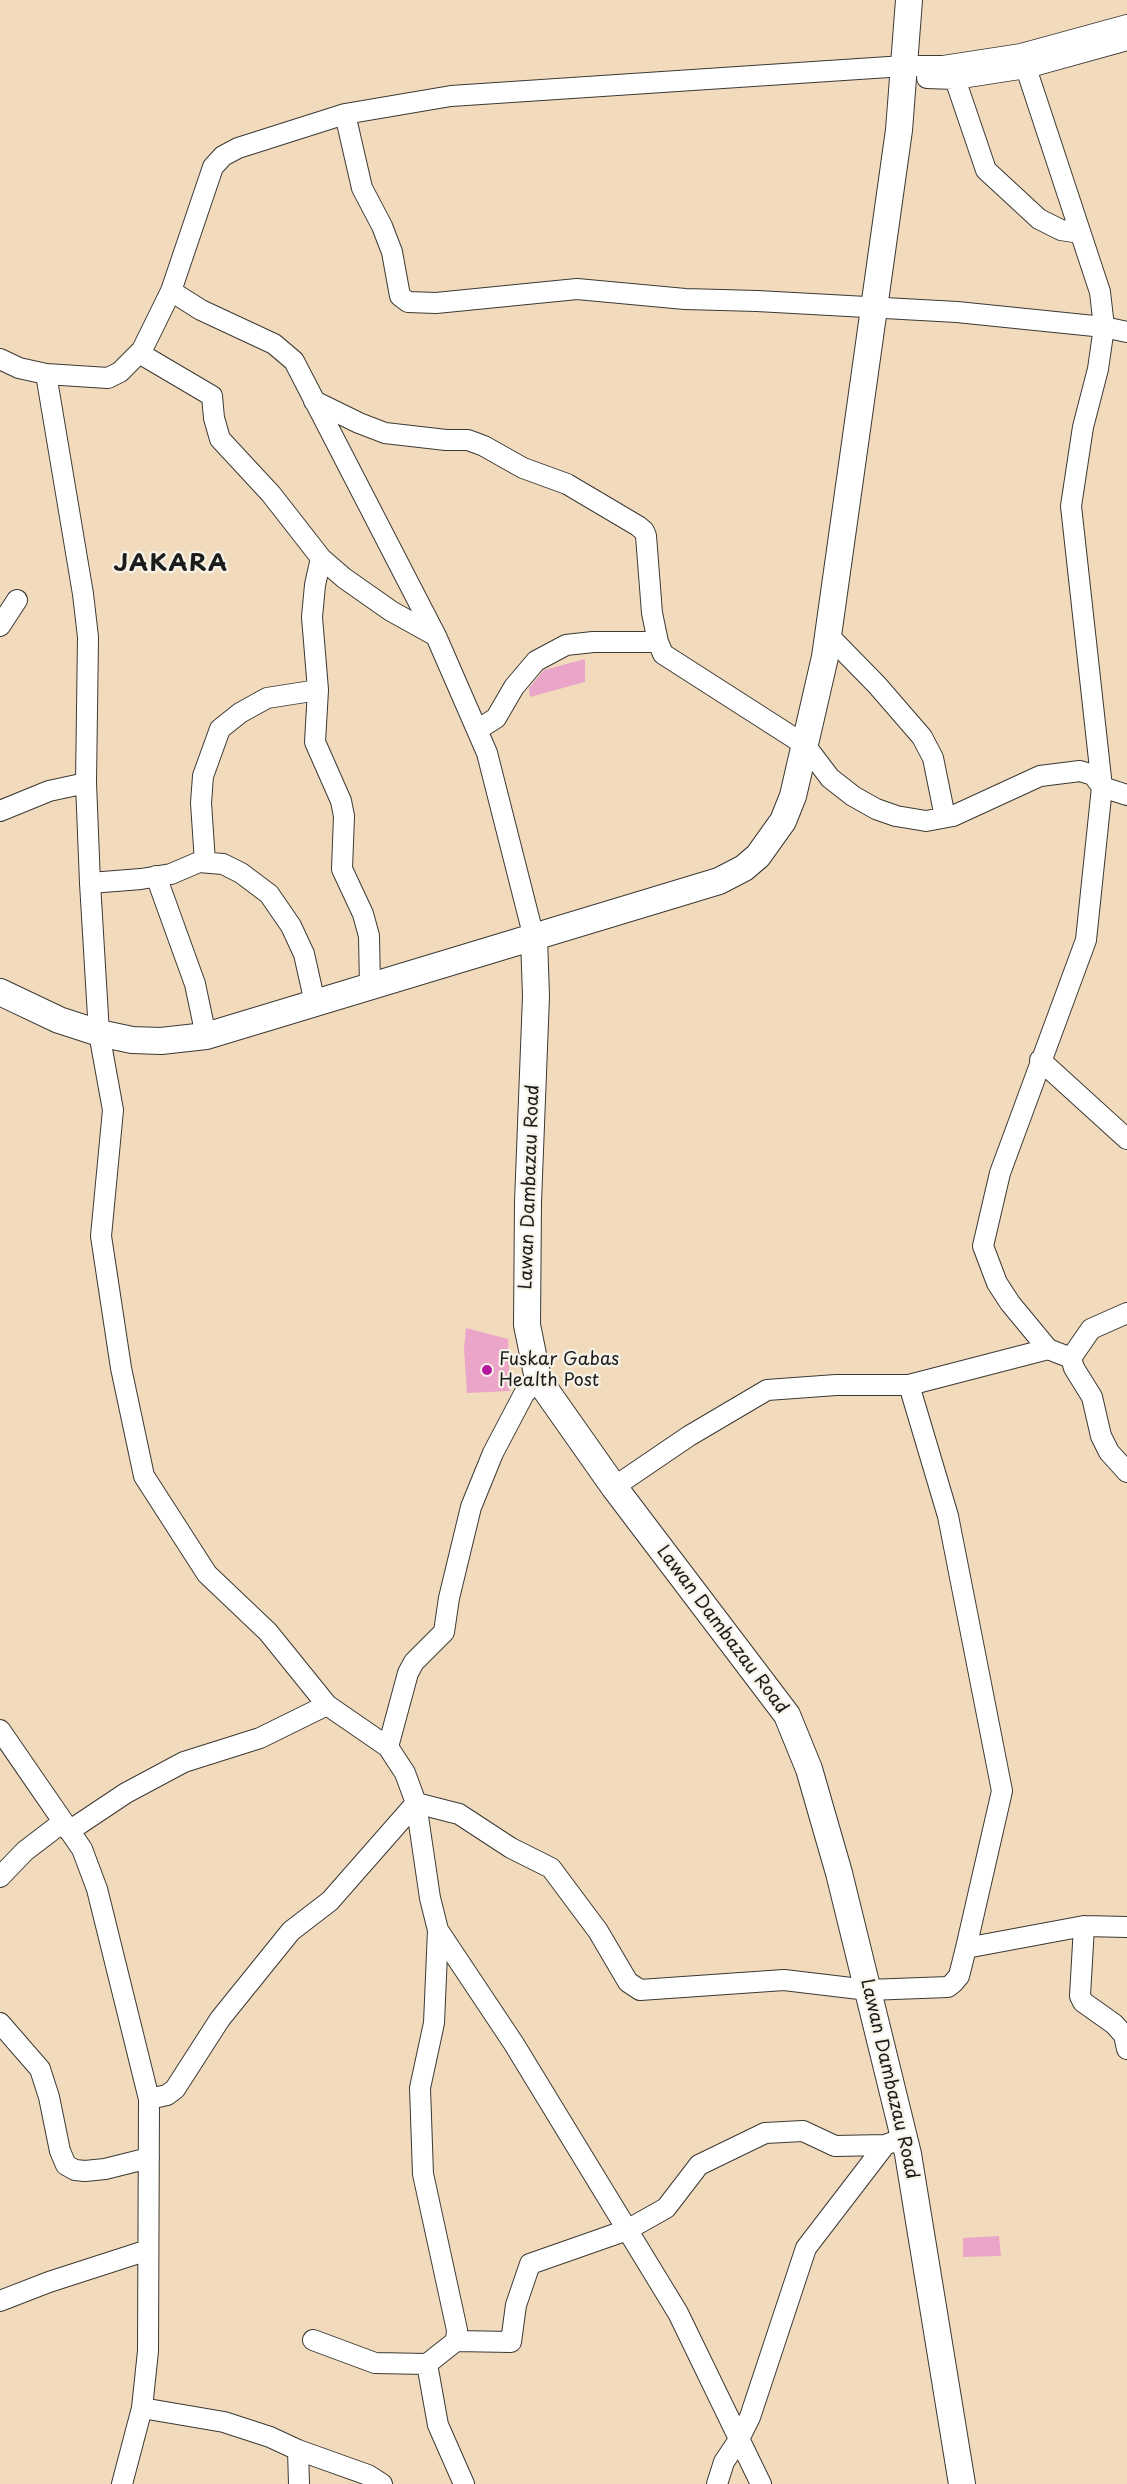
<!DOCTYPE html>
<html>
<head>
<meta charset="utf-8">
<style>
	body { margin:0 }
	canvas { display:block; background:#f2dbbc }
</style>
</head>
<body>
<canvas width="1127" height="2484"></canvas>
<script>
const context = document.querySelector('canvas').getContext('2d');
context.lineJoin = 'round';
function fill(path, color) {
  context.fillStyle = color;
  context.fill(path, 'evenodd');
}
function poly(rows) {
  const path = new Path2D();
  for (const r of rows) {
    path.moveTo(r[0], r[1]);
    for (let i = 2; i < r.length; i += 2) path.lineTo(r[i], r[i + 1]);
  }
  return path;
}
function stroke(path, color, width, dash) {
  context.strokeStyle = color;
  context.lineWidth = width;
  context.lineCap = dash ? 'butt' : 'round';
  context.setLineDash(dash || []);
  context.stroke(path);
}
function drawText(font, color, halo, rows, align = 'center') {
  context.font = font + ' "Playpen Sans",sans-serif';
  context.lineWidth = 4.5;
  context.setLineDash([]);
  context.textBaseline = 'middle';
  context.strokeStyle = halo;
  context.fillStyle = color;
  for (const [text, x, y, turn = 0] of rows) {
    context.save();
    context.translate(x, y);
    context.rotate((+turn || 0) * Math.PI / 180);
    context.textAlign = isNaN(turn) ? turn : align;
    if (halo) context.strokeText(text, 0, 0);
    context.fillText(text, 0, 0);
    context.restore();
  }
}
fill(poly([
	[585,659,585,682,530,697,529,688,544,670],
	[466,1328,508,1339,510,1391,467,1393,464,1349],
	[999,2236,1001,2256,963,2257,963,2238]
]), '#eba5c9');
const minor = poly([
	[1026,68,1100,292,1104,327,1098,369,1083,427,1071,506,1102,787,1086,940,1000,1173,983,1246,997,1283,1010,1303,1048,1349],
	[927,78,955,79,1026,68,1127,40],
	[955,79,986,170,1039,219,1061,230,1080,233],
	[345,114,362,188,382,226,392,252,400,296,408,302,436,303,577,289,685,299,757,301,957,312,1104,327,1127,332],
	[171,291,201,310,274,344,294,361,436,636,487,753,534,938],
	[139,353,212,396,214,418,220,439,271,494,321,558,344,578,391,611,436,636],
	[0,359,19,368,46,374,108,378,120,372,142,350,171,291,213,167,223,156,238,148,345,114,451,96,904,66,943,66,1021,54,1127,25],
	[46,374,83,594,88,637,86,783,90,883,99,1033,113,1110,101,1236,121,1368,144,1476,207,1574,268,1632,327,1705,388,1747,405,1773,416,1803,430,1898,438,1930,434,2023,420,2088,423,2174,457,2330,456,2341],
	[314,401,359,423,385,433,446,440,468,440,484,446,523,468,567,484,638,526,644,531,646,536,652,613,658,642,663,654,805,745,830,778,853,796,876,809,896,816,926,821,953,816,1040,776,1080,771,1093,775,1102,787,1127,795],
	[321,558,315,585,312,617,318,690,315,742,341,801,344,816,342,869,363,914,369,936,370,987],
	[0,626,17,600],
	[828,635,877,685,922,737,933,758,945,817],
	[477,730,496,718,514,687,536,661,566,645,593,642,658,642],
	[0,811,49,791,86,783],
	[205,862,201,803,203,776,220,729,240,713,267,698,318,690],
	[156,876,195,984,206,1036],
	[90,883,141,879,171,874,199,862,223,864,241,873,269,894,291,926,304,954,315,1003],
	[1040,1060,1127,1139],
	[1071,1358,1074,1368,1092,1397,1101,1436,1109,1452,1127,1472],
	[614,1487,689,1436,767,1390,836,1385,909,1385,1048,1349,1071,1358,1091,1329,1127,1313],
	[0,1730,82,1849,97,1889,149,2099,148,2351,142,2408,122,2484],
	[388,1747,408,1673,414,1662,444,1632,449,1598,471,1507,493,1453,524,1394,538,1379],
	[416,1803,459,1814,511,1848,551,1868,598,1931,628,1982,640,1990,784,1980,868,1990,948,1987,953,1983,959,1976,966,1948,1002,1791,948,1516,909,1385],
	[69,1831,126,1793,184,1762,260,1738,327,1705],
	[0,1877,25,1851,63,1822],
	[1084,1926,1080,1996,1083,2002,1114,2024,1124,2035,1127,2049],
	[438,1930,514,2044,678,2313,761,2484],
	[966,1948,1084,1926,1127,1927],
	[0,2023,40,2069,49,2097,60,2151,66,2165,75,2170,85,2171,105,2169,149,2158],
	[149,2099,167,2095,175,2089,220,2019,291,1931,330,1901,416,1803],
	[0,2301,49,2282,148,2250],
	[313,2340,375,2363,427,2364,456,2341,511,2342,516,2305,530,2264,627,2230,666,2208,699,2165,765,2133,803,2131,835,2146,885,2145],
	[427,2364,438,2425,464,2484],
	[142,2408,224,2422,270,2437,298,2450,368,2475,382,2484],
	[298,2450,299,2484],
	[717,2484,724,2462,738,2441,750,2417,806,2248,885,2145,893,2142]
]);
const major = poly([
	[534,938,536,996,528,1202,527,1325,538,1379,614,1487,787,1715,809,1769,839,1873,908,2154,962,2484],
	[0,992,59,1020,99,1033,132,1040,161,1041,206,1036,719,881,744,868,758,856,783,821,793,796,825,657,899,130,909,0]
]);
stroke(minor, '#3c3934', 22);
stroke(major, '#3c3934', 28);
stroke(minor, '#fff', 20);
stroke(major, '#fff', 26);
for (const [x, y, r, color] of [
	[487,1370,6,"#b5179e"]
]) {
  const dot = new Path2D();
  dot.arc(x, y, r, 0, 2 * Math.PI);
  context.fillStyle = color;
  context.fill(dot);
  stroke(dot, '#f7f3e8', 2);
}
drawText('18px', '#1c1c1c', '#f7f3e8', [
	["Lawan Dambazau Road",530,1187,-88],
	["Lawan Dambazau Road",722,1630,53],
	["Lawan Dambazau Road",889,2079,77]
]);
drawText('18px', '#1c1c1c', '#f7f3e8', [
	["Fuskar Gabas",499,1360],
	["Health Post",499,1381]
], 'left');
context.letterSpacing = '1.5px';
drawText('bold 24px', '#1c1c1c', '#f7f3e8', [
	["JAKARA",171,564]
]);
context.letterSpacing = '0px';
</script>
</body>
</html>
